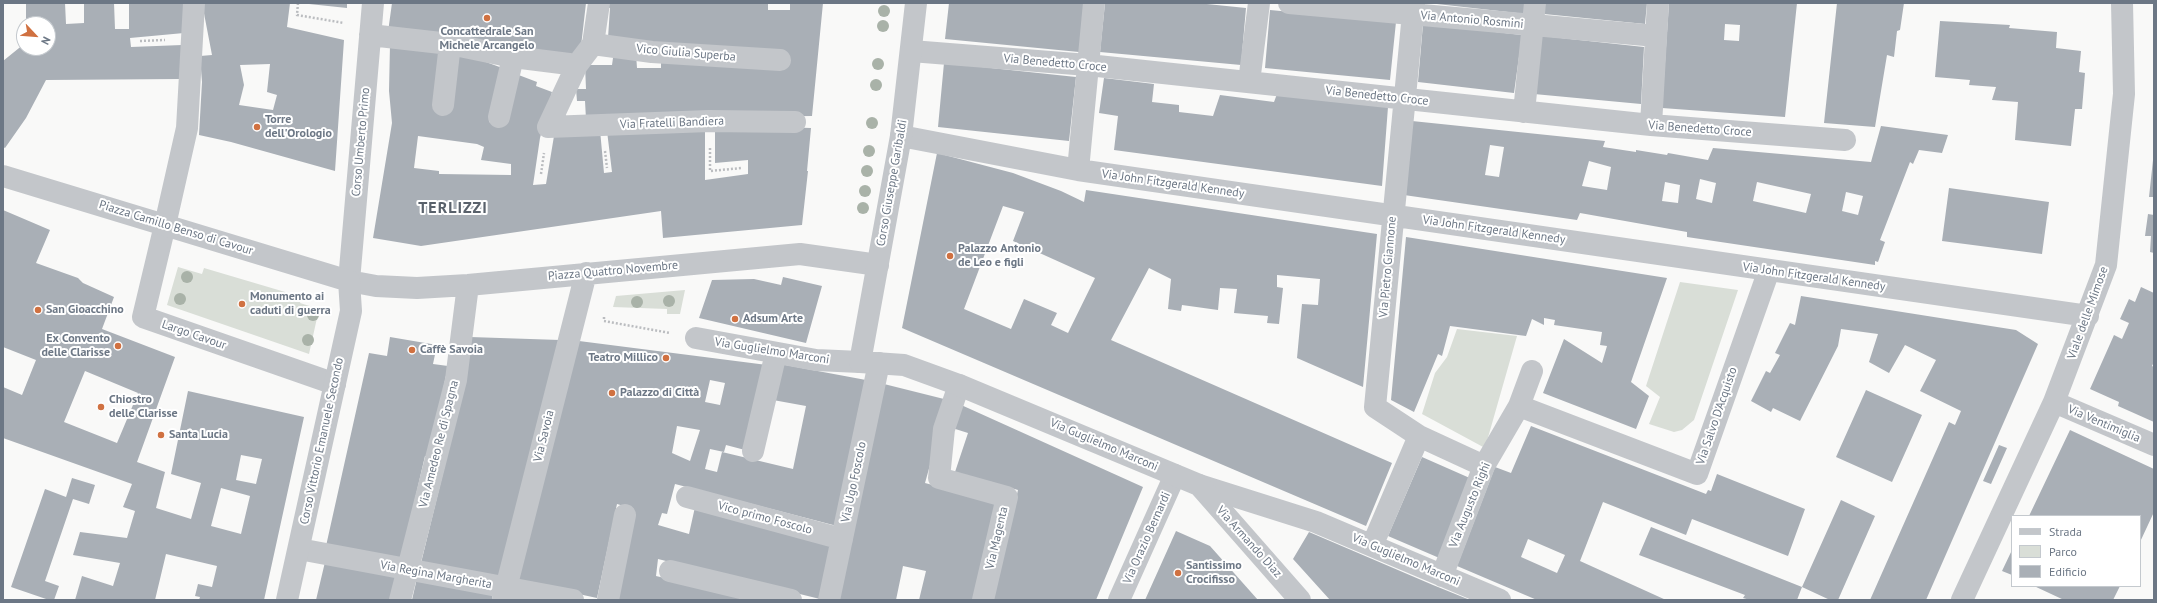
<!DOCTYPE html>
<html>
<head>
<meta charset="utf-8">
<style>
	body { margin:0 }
	#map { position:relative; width:2157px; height:603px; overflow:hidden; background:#f9f9f8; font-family:"PT Sans",sans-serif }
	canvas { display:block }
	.frame { position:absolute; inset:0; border:4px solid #6c7785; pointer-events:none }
	.legend { position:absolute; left:2011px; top:515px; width:130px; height:72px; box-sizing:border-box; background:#fff; border:1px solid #c4c9ce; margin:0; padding:5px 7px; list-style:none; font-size:12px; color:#6c7785 }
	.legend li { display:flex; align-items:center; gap:8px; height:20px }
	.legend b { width:20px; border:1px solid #c4c9ce }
	.north { position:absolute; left:16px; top:16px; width:40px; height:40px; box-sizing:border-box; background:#fff; border:1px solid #c4c9ce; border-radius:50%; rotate:116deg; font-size:11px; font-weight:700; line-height:16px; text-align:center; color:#6c7785 }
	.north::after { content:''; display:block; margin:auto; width:14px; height:18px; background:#d07141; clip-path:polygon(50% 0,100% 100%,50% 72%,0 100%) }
</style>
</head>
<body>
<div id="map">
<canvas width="2157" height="603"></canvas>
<div class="frame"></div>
<ul class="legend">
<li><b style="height:5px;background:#c3c6ca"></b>Strada</li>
<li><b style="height:11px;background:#d9ded7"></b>Parco</li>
<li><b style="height:11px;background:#a9afb6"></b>Edificio</li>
</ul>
<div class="north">N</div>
</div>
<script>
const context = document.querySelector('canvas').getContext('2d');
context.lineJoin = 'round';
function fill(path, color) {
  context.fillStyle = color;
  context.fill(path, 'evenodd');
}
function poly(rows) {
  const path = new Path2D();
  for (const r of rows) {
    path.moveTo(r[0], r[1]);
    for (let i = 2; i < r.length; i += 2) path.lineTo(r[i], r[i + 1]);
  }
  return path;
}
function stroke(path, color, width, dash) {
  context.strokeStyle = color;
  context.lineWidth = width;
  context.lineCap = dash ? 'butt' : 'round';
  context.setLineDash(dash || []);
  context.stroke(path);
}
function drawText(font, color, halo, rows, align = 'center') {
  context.font = font + ' "PT Sans",sans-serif';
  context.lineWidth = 4;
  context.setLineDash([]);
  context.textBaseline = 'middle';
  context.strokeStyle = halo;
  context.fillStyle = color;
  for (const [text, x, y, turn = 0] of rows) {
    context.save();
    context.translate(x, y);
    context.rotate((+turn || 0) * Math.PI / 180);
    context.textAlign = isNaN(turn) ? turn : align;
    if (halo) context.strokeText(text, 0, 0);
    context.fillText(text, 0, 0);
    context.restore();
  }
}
fill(poly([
	[178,267,202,274,204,268,302,297,300,303,319,309,309,354,167,305],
	[1680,282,1738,290,1694,420,1682,430,1674,432,1649,424,1660,397,1646,386],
	[685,290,680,314,667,314,667,309,613,307,616,296],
	[1457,329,1517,336,1485,448,1422,414,1435,373,1447,357]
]), '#d9ded7');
fill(poly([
	[26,3,65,3,66,24,84,23,84,3,114,3,115,29,129,29,129,3,185,3,184,33,130,38,131,47,182,45,181,79,46,80,26,118,5,148,3,147,3,61,24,44,24,48,48,48,48,24,26,24],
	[202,3,290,3,287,27,344,40,335,171,231,142,199,135,202,82,200,56,212,55],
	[270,64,267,92,277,95,273,110,239,105,244,85,240,65],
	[309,3,347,3,347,8,309,4],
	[392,3,586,3,580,55,388,32],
	[606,3,768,3,768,10,790,10,790,3,823,3,812,116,586,119,585,101,577,101,576,89,586,89,585,65,612,65,613,58,636,54,637,68,661,68,661,63,608,38,610,8,605,7],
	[949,3,1084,3,1079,52,945,39],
	[1105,3,1197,3,1246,8,1241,65,1100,52],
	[1428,3,1527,3,1526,14],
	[1545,3,1647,3,1645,24,1544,14],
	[1669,3,1797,3,1785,117,1662,108],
	[1725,24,1740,25,1739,41,1724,40],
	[1837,3,1904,3,1900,30,1897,31,1894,57,1887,55,1875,127,1824,123],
	[1270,10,1396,22,1390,80,1265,68],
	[1940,21,2010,25,2009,28,2057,32,2056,48,2081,51,2079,72,2085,73,2082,109,2075,109,2071,146,2015,140,2018,102,1992,100,1996,87,1969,85,1970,80,1935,77],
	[1423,24,1522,35,1514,93,1418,82],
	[1542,36,1644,47,1641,104,1534,94],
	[390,45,456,51,505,69,493,102,489,122,503,125,516,74,537,82,536,86,552,92,540,138,533,185,546,184,554,136,600,130,604,173,612,172,607,131,705,128,705,180,748,174,748,160,715,163,715,125,811,128,807,171,808,171,802,225,663,238,661,211,421,246,373,238,392,123,389,91],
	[418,136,477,144,484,147,481,160,511,164,511,175,439,174,439,171,414,168],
	[944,63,1076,77,1069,141,938,127],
	[1104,78,1154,84,1152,102,1179,105,1179,112,1213,116,1220,95,1274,102,1277,94,1388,107,1382,186,1114,150,1118,116,1099,113],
	[1412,121,1605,141,1603,147,1636,152,1636,150,1667,155,1668,153,1708,160,1713,148,1871,162,1881,126,1948,135,1942,153,1919,150,1913,164,1910,162,1880,240,1885,242,1878,262,1875,261,1875,265,1687,237,1687,232,1580,213,1577,220,1404,195],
	[1490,145,1504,147,1499,177,1485,175],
	[1589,161,1611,167,1607,190,1582,186],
	[1700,179,1716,183,1712,203,1696,199],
	[1665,182,1680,185,1678,203,1662,201],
	[1757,182,1811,194,1806,213,1753,201],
	[1846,192,1863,196,1858,215,1842,211],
	[937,153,1013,173,1061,191,1084,202,1086,190,1377,234,1363,387,1297,358,1302,304,1318,305,1320,279,1277,275,1277,287,1283,288,1279,324,1267,323,1268,316,1234,313,1237,289,1220,288,1218,310,1182,305,1181,311,1168,309,1171,279,1149,268,1111,340,1392,463,1366,526,902,328],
	[1003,206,1024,212,1013,241,1095,278,1068,333,1051,325,1057,313,1024,299,1011,329,964,309],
	[2153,160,2154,160,2154,197,2149,197],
	[1949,188,2049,202,2042,254,1942,241],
	[3,210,50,230,36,263,78,278,83,283,114,297,102,329,175,357,137,462,165,472,156,508,191,519,201,483,171,474,188,391,304,417,264,600,199,600,200,597,195,596,198,584,212,587,217,566,166,554,155,600,75,600,82,576,113,586,120,563,73,555,80,532,127,538,135,511,123,507,132,484,3,438,3,387,22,395,36,360,3,347],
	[85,371,138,393,117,443,64,422],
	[241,455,262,459,256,484,236,480],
	[221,488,250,496,241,534,211,526],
	[2148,214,2154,215,2154,253,2150,252,2151,236,2145,236],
	[1406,237,1667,278,1631,382,1649,396,1636,429,1543,393,1564,339,1602,363,1607,346,1600,345,1602,332,1554,325,1555,320,1544,318,1544,325,1532,319,1526,336,1450,326,1442,356,1438,354,1414,412,1391,400],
	[783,277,822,286,806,343,699,318,712,280,754,279,781,285],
	[2141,287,2154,293,2154,362,2152,366,2154,367,2154,422,2118,406,2119,402,2090,389,2114,335,2122,339,2129,323,2120,319,2129,299,2135,302],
	[1801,296,2016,330,2038,344,1926,600,1870,600,1949,422,1955,425,1961,411,1920,391,1936,360,1905,345,1889,373,1869,362,1878,334,1841,329,1838,346,1800,421,1773,408,1771,412,1751,401,1766,371,1770,373,1780,355,1775,353,1790,323,1795,325],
	[390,337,437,345,433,364,448,366,429,456,425,456,401,559,326,546,369,353,387,356],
	[470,337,560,340,499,578,421,563,455,424],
	[579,341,767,365,745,450,726,445,724,452,710,449,705,469,717,472,722,452,793,469,806,406,773,400,780,364,866,380,837,526,675,484,667,514,662,513,658,525,689,534,695,507,833,545,820,599,658,559,656,576,756,600,617,600,634,509,617,504,597,598,518,581],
	[710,380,725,383,720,405,705,402],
	[677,426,700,430,690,461,672,453],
	[884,384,948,400,925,483,997,502,974,600,919,600,926,571,903,566,896,600,839,600],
	[1866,390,1922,415,1892,482,1836,457],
	[959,404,1143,487,1096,600,992,600,1018,490,955,472,968,433,949,427],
	[1531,426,1706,494,1708,490,1711,491,1717,474,1805,509,1788,556,1692,519,1686,535,1603,502,1580,561,1666,600,1537,600,1457,566,1495,467,1511,473],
	[1528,539,1565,555,1557,573,1521,557],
	[2070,430,2154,469,2154,512,2140,542,2140,516,2029,516],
	[1999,445,2007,448,1991,484,1983,481],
	[1422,457,1472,479,1444,560,1388,536],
	[72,478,95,485,89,504,73,499,45,581,59,586,54,600,49,600,11,587,45,489,66,497],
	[1841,500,1875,516,1838,600,1830,600,1802,587],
	[1651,527,1802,587,1797,600,1750,600,1743,598,1745,595,1639,555],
	[1176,531,1210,546,1258,600,1145,600],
	[1309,532,1433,585,1470,600,1330,600,1293,559],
	[2012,550,2012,575,2002,571],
	[325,562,396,575,390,600,316,600],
	[417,578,493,593,492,600,412,600],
	[2034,586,2120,586,2113,600,2064,600]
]), '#a9afb6');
stroke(poly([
	[298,3,297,15,344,23],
	[140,41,165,40],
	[710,148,710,171,742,168],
	[605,151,607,168],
	[541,174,544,153],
	[604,317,604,321,670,333]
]), '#bbbdc0', 2.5, [2, 2]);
stroke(poly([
	[165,225,187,128,194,3]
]), '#c3c6ca', 22);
stroke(poly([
	[373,3,349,281,376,286,417,288,468,285,800,254,878,265],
	[599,3,593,44,577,65,548,127,709,121,795,122],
	[1289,3,1656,36],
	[1414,3,1375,407,1419,436,1484,466],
	[370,35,450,44,513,57,577,65],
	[593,44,652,52,780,60],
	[911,51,1088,65,1651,125,1845,140],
	[1249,82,1259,3],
	[443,105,450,44],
	[1524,112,1535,3],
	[499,117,513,57],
	[1651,125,1658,3],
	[901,136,1078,170,2088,316],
	[1078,170,1094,3],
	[165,225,143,317,335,384],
	[696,338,816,360,860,362],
	[959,385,944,429,939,478,1007,497,983,600],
	[2054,402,2154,445],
	[1519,406,1697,474,1769,270],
	[753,451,776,353],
	[1199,485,1316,522,1500,600],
	[687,497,842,539],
	[1372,546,1419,436],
	[299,549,573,600],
	[670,571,791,600],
	[1442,576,1484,466,1519,406,1532,371],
	[400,600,456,380,468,285],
	[503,600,586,273],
	[608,600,625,515],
	[829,600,879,363],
	[1119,600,1175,475],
	[1962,600,2054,402,2106,265,2124,94,2122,3]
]), '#c3c6ca', 22);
stroke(poly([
	[916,3,901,136,860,362,904,365,959,385,1199,485,1300,600],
	[3,176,349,281,351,311,287,600]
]), '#c3c6ca', 22);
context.fillStyle = '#a9b2a8';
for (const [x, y] of [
	[884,11],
	[883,26],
	[878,64],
	[876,85],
	[872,123],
	[869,151],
	[867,171],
	[865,191],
	[863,208],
	[187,277],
	[180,299],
	[669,301],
	[637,302],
	[313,315],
	[308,340]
]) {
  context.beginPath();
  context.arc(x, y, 6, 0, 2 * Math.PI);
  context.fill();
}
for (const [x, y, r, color] of [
	[487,18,4,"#d07141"],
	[257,127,4,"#d07141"],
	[950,256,4,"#d07141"],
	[242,304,4,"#d07141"],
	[38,310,4,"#d07141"],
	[735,319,4,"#d07141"],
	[118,346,4,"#d07141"],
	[412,350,4,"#d07141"],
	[666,358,4,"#d07141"],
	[612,393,4,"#d07141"],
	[101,407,4,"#d07141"],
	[161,435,4,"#d07141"],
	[1178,573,4,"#d07141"]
]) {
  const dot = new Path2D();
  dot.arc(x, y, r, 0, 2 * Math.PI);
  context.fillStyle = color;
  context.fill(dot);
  stroke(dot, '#fff', 1.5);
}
drawText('12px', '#6c7785', '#fff', [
	["Via Antonio Rosmini",1472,20,5],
	["Vico Giulia Superba",686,53,5],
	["Via Benedetto Croce",1055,63,5],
	["Via Benedetto Croce",1377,96,6],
	["Via Fratelli Bandiera",672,123,-2],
	["Via Benedetto Croce",1700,129,4],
	["Corso Umberto Primo",361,142,-85],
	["Corso Giuseppe Garibaldi",892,183,-80],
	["Via John Fitzgerald Kennedy",1173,184,8],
	["Piazza Camillo Benso di Cavour",176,228,17],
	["Via John Fitzgerald Kennedy",1494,230,8],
	["Via Pietro Giannone",1388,267,-85],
	["Piazza Quattro Novembre",613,271,-5],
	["Via John Fitzgerald Kennedy",1814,277,8],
	["Viale delle Mimose",2088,313,-70],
	["Largo Cavour",194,335,19],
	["Via Guglielmo Marconi",772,351,9],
	["Via Salvo D'Acquisto",1717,416,-71],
	["Via Ventimiglia",2104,424,23],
	["Via Savoia",544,436,-76],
	["Corso Vittorio Emanuele Secondo",322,441,-78],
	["Via Amedeo Re di Spagna",439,444,-76],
	["Via Guglielmo Marconi",1104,445,23],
	["Via Ugo Foscolo",854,482,-78],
	["Via Augusto Righi",1470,505,-68],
	["Vico primo Foscolo",765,518,15],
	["Via Magenta",997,538,-77],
	["Via Orazio Bernardi",1147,538,-66],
	["Via Armando Diaz",1249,542,48],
	["Via Guglielmo Marconi",1406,560,23],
	["Via Regina Margherita",436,575,10]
]);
drawText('bold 12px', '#6c7785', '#fff', [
	["Concattedrale San",487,32,"center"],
	["Michele Arcangelo",487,46,"center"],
	["Torre",265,120],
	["dell'Orologio",265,134],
	["Palazzo Antonio",958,249],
	["de Leo e figli",958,263],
	["Monumento ai",250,297],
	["caduti di guerra",250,311],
	["San Gioacchino",46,310],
	["Adsum Arte",743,319],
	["Ex Convento",110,339,"right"],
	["delle Clarisse",110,353,"right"],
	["Caffè Savoia",420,350],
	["Teatro Millico",658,358,"right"],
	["Palazzo di Città",620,393],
	["Chiostro",109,400],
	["delle Clarisse",109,414],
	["Santa Lucia",169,435],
	["Santissimo",1186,566],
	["Crocifisso",1186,580]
], 'left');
context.letterSpacing = '1px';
drawText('bold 16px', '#59616b', '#fff', [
	["TERLIZZI",453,208]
]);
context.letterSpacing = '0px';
</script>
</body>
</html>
